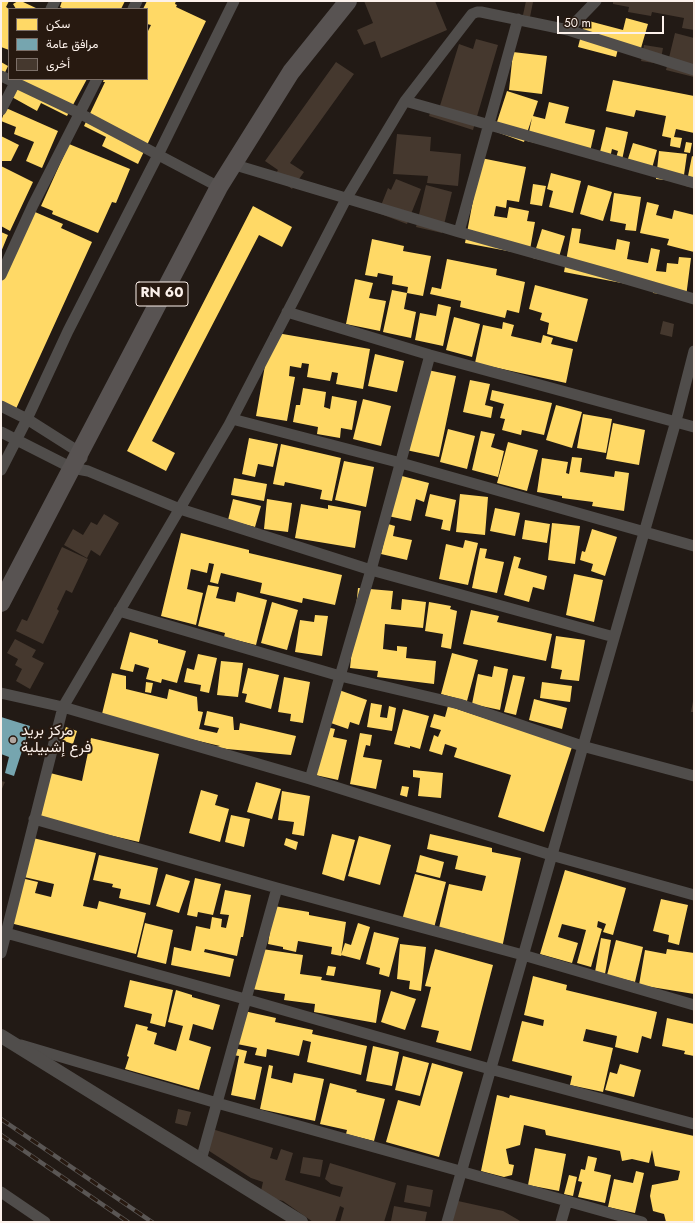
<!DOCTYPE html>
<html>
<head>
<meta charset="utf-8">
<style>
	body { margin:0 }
	#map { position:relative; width:695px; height:1223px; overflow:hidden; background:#221a15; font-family:Jost,Vazirmatn,sans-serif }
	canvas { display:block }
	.frame { position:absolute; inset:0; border:2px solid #fcf1eb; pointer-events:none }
	.legend { position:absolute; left:8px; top:8px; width:140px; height:72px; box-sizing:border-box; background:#271910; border:1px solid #7c6f68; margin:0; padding:5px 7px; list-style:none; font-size:12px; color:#fcf1eb }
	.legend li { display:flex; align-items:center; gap:8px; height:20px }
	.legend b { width:20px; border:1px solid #7c6f68 }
	.scale { position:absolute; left:557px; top:16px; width:107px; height:18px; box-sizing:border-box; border:2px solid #fcf1eb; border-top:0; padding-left:5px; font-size:12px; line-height:14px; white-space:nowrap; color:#fcf1eb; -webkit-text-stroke:3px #271910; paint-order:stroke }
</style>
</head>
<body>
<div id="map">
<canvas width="695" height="1223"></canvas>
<div class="frame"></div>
<ul class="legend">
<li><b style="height:11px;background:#ffd966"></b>سكن</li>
<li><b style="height:11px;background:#76a5af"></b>مرافق عامة</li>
<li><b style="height:11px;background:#45382e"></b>أخرى</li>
</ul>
<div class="scale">50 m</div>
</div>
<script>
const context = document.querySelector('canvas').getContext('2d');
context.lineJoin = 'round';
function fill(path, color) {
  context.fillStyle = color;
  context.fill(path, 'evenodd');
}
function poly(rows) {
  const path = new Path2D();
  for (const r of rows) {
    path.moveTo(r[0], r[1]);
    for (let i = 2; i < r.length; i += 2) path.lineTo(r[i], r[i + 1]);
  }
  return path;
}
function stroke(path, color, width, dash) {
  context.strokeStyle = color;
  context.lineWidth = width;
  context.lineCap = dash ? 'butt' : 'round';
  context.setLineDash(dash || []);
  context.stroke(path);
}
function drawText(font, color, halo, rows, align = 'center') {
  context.font = font + ' Jost,Vazirmatn,sans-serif';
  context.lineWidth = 4;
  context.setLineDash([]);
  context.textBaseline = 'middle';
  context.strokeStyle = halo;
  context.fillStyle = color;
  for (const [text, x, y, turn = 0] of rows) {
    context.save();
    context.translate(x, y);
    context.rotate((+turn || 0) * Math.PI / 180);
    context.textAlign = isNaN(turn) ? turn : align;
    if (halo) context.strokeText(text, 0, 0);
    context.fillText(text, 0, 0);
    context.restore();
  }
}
fill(poly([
	[1,1,9,1,6,7,9,9,9,50,1,47],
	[18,1,21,1,38,9,16,9,13,4],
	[62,1,125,1,121,9,64,9,60,7],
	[147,1,176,1,175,4,177,5,176,7,206,21,138,164,102,146,106,137,84,126,105,82,103,82,104,79,147,79,147,33,151,25,147,24,147,9,143,9],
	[626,18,648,24,639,55,618,49,616,57,578,47,585,20,623,30],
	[513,52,547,56,542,94,509,90],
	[1,62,8,66,1,81],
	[20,79,87,79,67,116,41,103,37,111,10,96],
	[613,80,694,96,694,133,676,129,674,137,682,138,680,148,670,146,671,138,662,136,666,116,636,110,634,117,606,111],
	[507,91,538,101,533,116,545,119,549,102,569,107,565,123,595,130,589,156,527,141,532,118,524,142,494,131],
	[6,108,58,131,42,168,26,161,34,142,14,134,16,127,1,121],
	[606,127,628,132,622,160,616,158,618,151,612,149,610,158,599,156],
	[1,136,19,145,11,161,1,161],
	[686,142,692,143,690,153,684,152],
	[633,143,657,150,651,172,626,165],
	[69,144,130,169,116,203,112,202,98,233,52,214,53,211,41,206],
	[659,151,687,154,683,182,656,179],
	[692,156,694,157,694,187,686,186],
	[481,158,526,167,519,202,507,200,506,208,496,206,494,216,507,218,509,207,529,211,527,221,535,222,529,255,465,243],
	[1,166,33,182,10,231,1,226],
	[551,173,581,181,573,213,549,207,553,191,547,189],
	[533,184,546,186,542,206,530,204],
	[588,185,612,192,603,221,580,214],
	[614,193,641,197,636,231,625,230,626,224,610,221],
	[647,202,659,205,656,215,672,219,674,210,694,215,694,252,667,245,669,239,640,233],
	[253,206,292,227,282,247,259,235,152,441,175,453,166,471,127,451],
	[35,212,63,224,61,228,92,242,15,411,1,405,1,281],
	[572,228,581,229,579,243,615,250,617,239,630,242,627,259,648,263,651,248,660,250,656,271,666,272,667,263,678,264,679,257,691,258,686,297,653,293,655,282,653,289,564,272],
	[542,229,565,236,557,264,533,258],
	[1,232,8,235,1,252],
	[372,239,404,246,403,251,431,256,423,296,407,293,408,287,392,284,393,276,378,273,377,277,365,275],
	[447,259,497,269,496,275,525,282,519,313,507,310,505,318,460,307,461,301,430,294,432,287,441,289],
	[355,279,373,283,369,298,386,301,380,331,346,324],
	[535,285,588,299,577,342,547,334,549,323,540,320,542,313,529,309],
	[392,290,407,293,404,309,416,312,411,338,383,332],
	[438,304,451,307,443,346,415,340,420,313,436,316],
	[454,317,480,324,472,357,446,350],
	[503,322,514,325,511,336,541,343,543,335,553,338,551,344,573,349,566,383,475,363,483,325,502,329],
	[271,332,370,349,363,389,336,384,338,373,332,372,330,381,307,377,309,364,302,363,301,368,290,366,289,376,295,377,287,421,256,416],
	[375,354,404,361,397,392,368,386],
	[423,369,456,376,439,457,406,450],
	[470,380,490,384,485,405,493,407,491,418,463,412],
	[303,388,326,392,324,407,330,409,332,396,357,401,352,430,341,428,340,438,317,434,318,427,293,422,296,405,300,405],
	[492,390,552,403,544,435,522,430,521,435,502,430,505,419,500,418,504,404,490,400],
	[363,399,391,406,381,446,353,439],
	[556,405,582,412,572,448,546,440],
	[583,414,612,419,606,453,577,448],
	[613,423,645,430,639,465,606,459],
	[448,429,475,436,467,469,440,462],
	[481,431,495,434,491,447,504,451,498,477,472,470],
	[249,438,278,444,273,467,258,464,255,477,242,474],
	[508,442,538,450,527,491,497,483],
	[281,444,341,458,332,501,320,499,322,490,285,482,284,486,273,484],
	[572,457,582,458,580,472,614,477,615,471,629,473,624,511,592,506,593,502,562,498,562,496,537,492,542,458,568,462,566,473,569,474],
	[344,461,374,467,366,507,335,500],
	[398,475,429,483,424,502,416,499,411,521,388,516],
	[234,478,267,484,264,501,231,495],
	[430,494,456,500,450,531,441,529,443,520,425,516],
	[460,494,488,497,485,535,456,532],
	[233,499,261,506,255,527,228,520],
	[267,499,292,503,288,532,264,529],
	[301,504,328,509,328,505,361,511,355,548,295,538],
	[495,508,520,513,515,536,490,531],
	[525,520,550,524,547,543,522,539],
	[552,523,580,526,575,564,548,560],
	[388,524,395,526,393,536,412,540,407,560,381,554],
	[592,529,617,537,605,576,591,571,593,564,580,560,582,551,585,552],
	[181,533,249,550,249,553,342,575,335,605,303,598,302,603,260,593,262,583,221,573,218,584,210,582,214,564,209,563,207,573,191,569,187,589,203,593,196,625,161,616],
	[465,540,478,543,468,585,439,579,446,544,463,548],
	[480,548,487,549,485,558,504,562,497,593,472,588],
	[514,556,521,558,518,568,547,576,544,590,533,587,529,602,504,595],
	[574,574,603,580,594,622,566,615],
	[208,585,219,587,216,598,235,602,237,592,267,600,256,645,224,637,225,633,198,626],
	[358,588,393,591,391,609,401,610,402,599,426,602,423,628,385,624,383,649,397,651,397,646,407,647,406,658,436,661,434,684,377,677,378,671,350,668],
	[272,602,298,610,287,650,261,643],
	[429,602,451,606,450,609,457,611,451,649,441,647,443,634,425,631],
	[471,610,499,616,497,622,552,634,546,661,463,644],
	[315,615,328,616,322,656,295,652,300,620,314,622],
	[130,632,158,640,158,643,186,651,177,683,162,679,161,683,146,679,149,668,135,664,133,672,120,669],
	[556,636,585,640,579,681,560,679,562,670,551,668],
	[452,653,478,660,467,701,441,694],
	[198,654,217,658,209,693,200,691,201,685,184,682,187,668,194,670],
	[221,661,243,663,238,697,217,695],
	[494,666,508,669,500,710,472,704,478,674,492,677],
	[248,668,279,675,271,709,245,702,247,694,242,693],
	[112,673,126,676,126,689,167,699,169,689,197,697,198,711,203,712,199,729,217,733,219,728,204,725,207,711,233,717,234,730,239,730,240,723,296,736,291,755,227,749,216,747,220,746,101,718],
	[513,675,525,677,516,715,504,712],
	[284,677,310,682,303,723,290,721,291,714,278,712],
	[146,682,153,683,151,693,145,692],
	[542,682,572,686,570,702,540,698],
	[339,690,367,700,359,725,350,722,348,729,328,722],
	[534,699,567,708,562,729,529,720],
	[371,703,382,705,380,717,387,718,389,706,396,708,392,731,367,727],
	[448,706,572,747,544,832,498,817,511,775,454,757,457,748,445,744,442,755,429,751,434,735,438,737,441,730,430,727,434,714,445,717],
	[403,709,429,716,420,749,410,746,410,748,394,744],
	[322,726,335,729,333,737,347,740,338,780,311,774],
	[66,727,77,731,73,744,61,740],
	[360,733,372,735,370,746,366,745,363,757,382,760,376,789,350,784],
	[91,738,159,754,139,842,40,819,50,773,82,781],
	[413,770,443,773,441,798,418,796,420,778,413,777],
	[256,782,281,789,272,819,247,812],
	[402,786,409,787,407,797,400,795],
	[201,790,218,795,215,805,229,809,220,842,189,833],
	[282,791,310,796,304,836,292,834,294,822,278,820],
	[231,815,250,819,244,847,225,842],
	[332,834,355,840,344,881,322,874],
	[430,834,492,848,492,852,521,858,502,948,464,939,466,934,439,928,449,884,482,891,486,876,455,869,458,856,427,849],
	[359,836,391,845,380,885,348,876],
	[33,838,96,853,83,906,97,909,99,901,146,913,136,954,10,923,21,878,38,882,35,893,51,897,54,884,24,877],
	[286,838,298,842,296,850,284,845],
	[99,855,158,868,150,905,119,898,121,889,112,887,113,884,93,880],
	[420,855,444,862,440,878,416,872],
	[565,870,626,888,613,935,603,932,606,924,598,921,597,927,602,929,591,967,577,963,586,930,562,924,558,937,578,943,572,963,540,954],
	[166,874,190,881,179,913,156,906],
	[415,874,446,882,434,928,402,920],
	[195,878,221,884,213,915,198,912,197,917,187,915],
	[225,890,251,895,243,937,241,937,237,956,205,949,204,952,234,959,230,977,171,965,174,947,191,951,196,926,210,929,212,917,222,919,221,927,226,928,229,915,220,914],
	[661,899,688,905,679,945,668,942,669,935,653,931],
	[274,906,309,912,309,915,346,922,341,956,331,954,332,947,298,941,296,952,283,949,283,947,268,944],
	[145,923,173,930,166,964,137,957],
	[358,923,370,927,360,960,341,955,345,943,351,945],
	[374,932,399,938,389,977,379,974,380,968,366,964],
	[601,938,611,940,605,974,595,972],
	[616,940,643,947,635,982,607,975],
	[400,944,426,947,421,991,409,989,410,981,397,979],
	[262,949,303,955,300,974,322,977,321,980,381,990,376,1023,314,1012,315,1004,284,1000,285,994,252,989],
	[435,949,493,965,471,1051,436,1042,439,1031,421,1027,431,987,425,986],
	[667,949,694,953,694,994,639,985,645,950,666,954],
	[328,966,336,967,334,976,326,975],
	[533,976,567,985,566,990,657,1012,651,1039,642,1036,638,1053,615,1047,617,1036,586,1029,583,1041,613,1048,603,1092,570,1085,572,1076,512,1061,522,1021,543,1026,544,1020,524,1015],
	[130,980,173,990,165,1027,150,1023,152,1014,124,1007],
	[176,990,192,995,192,997,220,1005,213,1030,193,1024,189,1040,211,1047,199,1090,125,1069,129,1057,127,1056,136,1024,148,1027,147,1030,157,1033,154,1044,176,1051,183,1026,168,1022],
	[391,991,416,999,405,1030,381,1022],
	[244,1011,276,1018,275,1022,313,1030,312,1034,367,1046,361,1075,307,1062,311,1042,303,1040,299,1056,267,1049,266,1057,255,1055,257,1048,237,1044],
	[667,1018,694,1024,694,1056,684,1054,685,1051,662,1046],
	[373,1046,399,1052,392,1086,366,1081],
	[234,1048,247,1051,244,1063,262,1067,255,1100,231,1095,239,1056,233,1055],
	[403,1056,429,1063,420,1096,395,1090],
	[432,1063,463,1072,439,1157,386,1142,398,1100,420,1106],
	[620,1064,641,1070,634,1097,605,1090,610,1072,617,1074],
	[269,1065,273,1066,271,1078,292,1083,294,1073,324,1079,315,1121,260,1109],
	[330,1083,357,1090,356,1092,385,1099,374,1141,346,1134,347,1130,320,1124],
	[497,1095,509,1098,510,1095,694,1136,694,1222,666,1222,664,1214,653,1211,650,1196,652,1185,678,1180,680,1171,655,1166,652,1150,649,1163,632,1159,622,1161,620,1151,546,1135,545,1130,524,1125,520,1145,506,1149,509,1164,514,1165,512,1175,504,1177,481,1171],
	[535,1148,566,1154,559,1191,528,1185],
	[588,1156,597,1158,594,1171,611,1175,605,1203,578,1197,582,1182,578,1181,581,1169,585,1170],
	[636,1171,644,1173,635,1213,608,1207,614,1179,633,1183],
	[569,1175,577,1177,573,1196,564,1194]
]), '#ffd966');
fill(poly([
	[1,717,30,726,14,776,5,773,9,757,1,754]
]), '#76a5af');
fill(poly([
	[364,1,435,1,447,30,381,58,375,41,364,45,357,30,373,23],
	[526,1,533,2,530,17,523,15],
	[613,1,694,1,694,30,682,28,684,18,652,12,651,16,628,12,629,7,613,4],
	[675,33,694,38,694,77,666,70],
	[476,39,498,45,473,130,429,116,432,107,439,109,459,44,473,49],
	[644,45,663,48,660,64,641,61],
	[336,62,354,74,290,163,304,172,292,189,274,176,278,170,265,161],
	[397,134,431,137,430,151,461,154,458,186,427,183,428,176,393,174],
	[396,179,421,189,407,224,378,213,388,188,391,190],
	[426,185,452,192,442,233,416,227],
	[663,321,674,324,672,337,660,334],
	[104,514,119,523,100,556,91,550,87,558,64,545,73,529,83,535,91,522,97,525],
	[62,547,88,559,72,593,66,590,57,609,59,611,43,644,16,631,22,619,27,621],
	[15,639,36,650,32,657,44,663,30,689,16,681,22,669,15,665,18,659,7,653],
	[693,701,694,701,694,712,691,712],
	[1,781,5,782,1,791],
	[178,1109,191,1112,187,1126,175,1123],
	[209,1128,273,1148,270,1158,277,1160,281,1149,293,1153,285,1180,340,1197,343,1187,331,1184,325,1179,330,1163,396,1183,384,1222,340,1222,344,1208,340,1206,335,1222,313,1222,283,1201,260,1195,263,1182,251,1178,203,1147],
	[303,1157,323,1160,320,1177,300,1173],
	[407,1185,433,1190,430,1207,404,1202],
	[449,1199,503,1211,522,1222,445,1222],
	[394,1206,427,1212,425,1222,391,1221]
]), '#45382e');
stroke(poly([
	[51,9,55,1],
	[133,9,137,1],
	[568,30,596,1],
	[1,76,79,113,219,187],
	[405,101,694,183],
	[1,110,17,79],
	[232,164,459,232,616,276,694,299],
	[459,232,518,19],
	[1,275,33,205,97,79],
	[287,312,430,355,694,427],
	[1,406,27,419,79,452,82,458],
	[232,419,401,463,694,546],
	[1,432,72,468,88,471,180,509,371,570,614,637],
	[1,470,27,419,68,331,158,155,234,1],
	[119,611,340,676,459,704,582,746,694,776],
	[1,693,63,707,310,779,371,570,430,355],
	[310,779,551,855,694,895],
	[34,819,277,888,523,955,694,1005],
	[6,933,245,999,490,1069,694,1124],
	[1,953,63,707,229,425,346,199,405,101,472,14,477,12,481,12,568,30,694,70],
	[21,1045,217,1103,642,1222],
	[201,1160,277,888],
	[1,1192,45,1222],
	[447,1222,676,421,694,351],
	[561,1222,567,1201]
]), '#504d4b', 11);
stroke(poly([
	[1,1036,301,1222]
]), '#504d4b', 14);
stroke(poly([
	[1,603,219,187,291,72,348,1]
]), '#585352', 18);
const rail = poly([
	[1,1119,152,1222],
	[1,1135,128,1222]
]);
stroke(rail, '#5a5654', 4.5);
stroke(rail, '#271910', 3, [9]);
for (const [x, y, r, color] of [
	[13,740,4,"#b0a6a0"]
]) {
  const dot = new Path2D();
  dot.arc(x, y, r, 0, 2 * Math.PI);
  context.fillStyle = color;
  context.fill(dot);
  stroke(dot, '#271910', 1.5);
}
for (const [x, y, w] of [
	[162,294,52]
]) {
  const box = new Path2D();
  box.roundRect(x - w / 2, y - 12, w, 24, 3);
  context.fillStyle = '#271910';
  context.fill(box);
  stroke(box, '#fcf1eb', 1);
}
drawText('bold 14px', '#fcf1eb', null, [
	["RN 60",162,294]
]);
drawText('15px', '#fcf1eb', '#271910', [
	["مركز بريد",21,731],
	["فرع إشبيلية",21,748]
], 'left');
</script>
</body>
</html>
